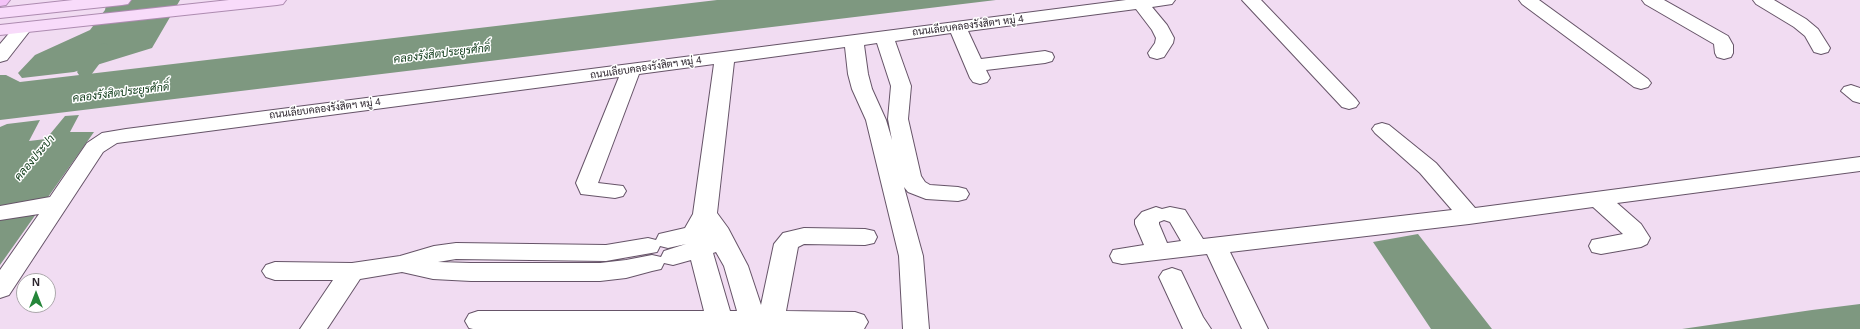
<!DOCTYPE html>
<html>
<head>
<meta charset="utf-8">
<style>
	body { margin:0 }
	#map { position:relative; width:1860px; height:329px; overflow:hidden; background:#f1dcf2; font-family:Arial,sans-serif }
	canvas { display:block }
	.north { position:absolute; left:16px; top:273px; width:40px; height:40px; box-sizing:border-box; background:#fff; border:1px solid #aba7ab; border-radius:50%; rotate:0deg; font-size:11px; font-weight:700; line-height:16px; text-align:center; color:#2c242d }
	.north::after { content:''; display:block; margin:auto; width:14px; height:18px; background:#25863a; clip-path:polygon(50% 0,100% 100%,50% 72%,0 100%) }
</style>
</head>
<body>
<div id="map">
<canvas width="1860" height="329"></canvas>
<div class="north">N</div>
</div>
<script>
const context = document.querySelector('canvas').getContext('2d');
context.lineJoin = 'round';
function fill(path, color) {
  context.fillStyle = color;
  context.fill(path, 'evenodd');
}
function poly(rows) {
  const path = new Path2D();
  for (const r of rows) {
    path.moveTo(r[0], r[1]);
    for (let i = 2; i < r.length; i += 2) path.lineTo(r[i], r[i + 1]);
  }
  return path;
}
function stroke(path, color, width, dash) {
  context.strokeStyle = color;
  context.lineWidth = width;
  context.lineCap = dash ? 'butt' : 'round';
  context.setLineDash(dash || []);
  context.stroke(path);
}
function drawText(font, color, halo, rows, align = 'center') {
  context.font = font + ' Arial,Sarabun,sans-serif';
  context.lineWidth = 3;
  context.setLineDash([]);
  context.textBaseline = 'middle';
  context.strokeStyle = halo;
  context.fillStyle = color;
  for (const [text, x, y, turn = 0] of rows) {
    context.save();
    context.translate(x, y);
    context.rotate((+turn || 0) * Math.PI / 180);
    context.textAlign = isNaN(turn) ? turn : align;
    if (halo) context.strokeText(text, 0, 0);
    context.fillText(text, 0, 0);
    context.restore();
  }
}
fill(poly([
	[107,0,180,0,152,48,74,72,22,78,18,73,35,55,90,30,105,10],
	[717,0,996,0,0,120,0,75,6,75,20,82],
	[79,115,70,132,94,132,0,265,0,127,7,124,40,120,29,141,46,139,65,116],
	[1418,234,1492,329,1431,329,1373,242],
	[1860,304,1860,329,1682,329,1812,310]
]), '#7e9880');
fill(poly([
	[104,43,109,45,112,48,109,51,91,75,85,77,79,75,77,72,79,69,99,45,104,43]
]), '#7e9880');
const minor = poly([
	[1126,0,1175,0,1172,4,1152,7,1167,25,1174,38,1173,43,1164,57,1157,59,1150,57,1148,53,1155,43,1156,38,1152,30,1136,9,968,31,981,59,1045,51,1052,53,1054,57,1052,61,1045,63,986,70,990,78,987,82,980,84,973,82,970,78,951,33,895,41,911,86,908,119,921,176,925,182,930,185,958,187,966,189,969,194,966,199,958,201,926,199,908,192,904,187,923,256,929,329,903,329,899,256,866,120,852,89,848,74,845,47,734,62,717,213,728,228,748,266,761,305,774,244,783,233,804,228,865,229,874,231,877,237,874,243,865,245,804,244,798,247,786,311,855,312,864,315,868,322,864,329,473,329,469,328,465,321,469,314,478,311,704,311,691,260,673,265,664,263,661,269,652,271,626,278,600,281,471,281,433,279,402,272,360,279,327,329,300,329,333,280,275,280,266,277,262,271,266,265,275,262,352,263,400,256,434,246,456,243,606,245,648,238,656,240,659,234,685,228,693,214,714,64,639,74,598,183,623,186,626,191,623,196,615,198,581,194,576,183,619,77,117,143,103,152,9,295,0,298,0,270,39,214,0,220,0,206,50,197,87,143,102,133,126,129,1126,0],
	[877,43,891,86,888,119,892,140,886,120,872,89,868,74,864,45,877,43],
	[686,244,664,251,661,257,652,255,626,260,600,263,471,263,438,262,456,259,606,261,657,252,660,246,668,248,686,244],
	[716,252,724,266,737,311,730,311,713,253,716,252],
	[1242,0,1261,0,1356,99,1359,103,1356,107,1349,109,1342,107,1242,0],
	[1519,0,1539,0,1648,79,1651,83,1648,87,1641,89,1634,87,1522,4,1519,0],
	[1642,0,1664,0,1728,36,1733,45,1733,53,1731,57,1724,59,1717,57,1715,53,1714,44,1645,4,1642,0],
	[1753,0,1774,0,1806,19,1818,29,1830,48,1828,52,1821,54,1814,52,1805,36,1794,27,1756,4,1753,0],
	[23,23,29,24,32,28,7,60,0,62,0,44,17,24,23,23],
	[1851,85,1860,88,1860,103,1853,101,1841,91,1844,87,1851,85],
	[1382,123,1389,125,1436,163,1475,208,1860,157,1860,171,1617,203,1641,224,1650,238,1647,244,1641,247,1601,254,1592,252,1589,246,1592,240,1623,234,1593,207,1469,224,1230,252,1268,329,1242,329,1207,254,1122,264,1113,262,1110,256,1113,250,1144,245,1135,224,1135,220,1142,212,1156,207,1162,209,1170,207,1185,210,1203,239,1452,210,1420,173,1375,133,1372,129,1375,125,1382,123],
	[1164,220,1170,222,1181,241,1167,243,1159,224,1159,222,1164,220],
	[1172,268,1181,271,1203,317,1211,329,1183,329,1159,277,1163,271,1172,268]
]);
const major = poly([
	[73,0,131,0,128,4,122,5,0,18,0,8,73,0],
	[229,0,286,0,283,4,277,5,0,35,0,25,229,0]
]);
const highway = poly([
	[0,0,10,0,6,5,0,6,0,0]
]);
stroke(minor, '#665468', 2);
stroke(major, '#ad8bb0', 2);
stroke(highway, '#ad8bb0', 2);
fill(minor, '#fff');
fill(major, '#f8dbfa');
fill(highway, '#f3c3f7');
drawText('10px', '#2c242d', '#fff', [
	["ถนนเลียบคลองรังสิตฯ หมู่ 4",968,26,-7],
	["ถนนเลียบคลองรังสิตฯ หมู่ 4",646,68,-8],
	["ถนนเลียบคลองรังสิตฯ หมู่ 4",325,109,-7]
]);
drawText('italic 11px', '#083512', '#fff', [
	["คลองรังสิตประยูรศักดิ์",442,54,-7],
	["คลองรังสิตประยูรศักดิ์",121,93,-7],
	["คลองประปา",35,158,-50]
]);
</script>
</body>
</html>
